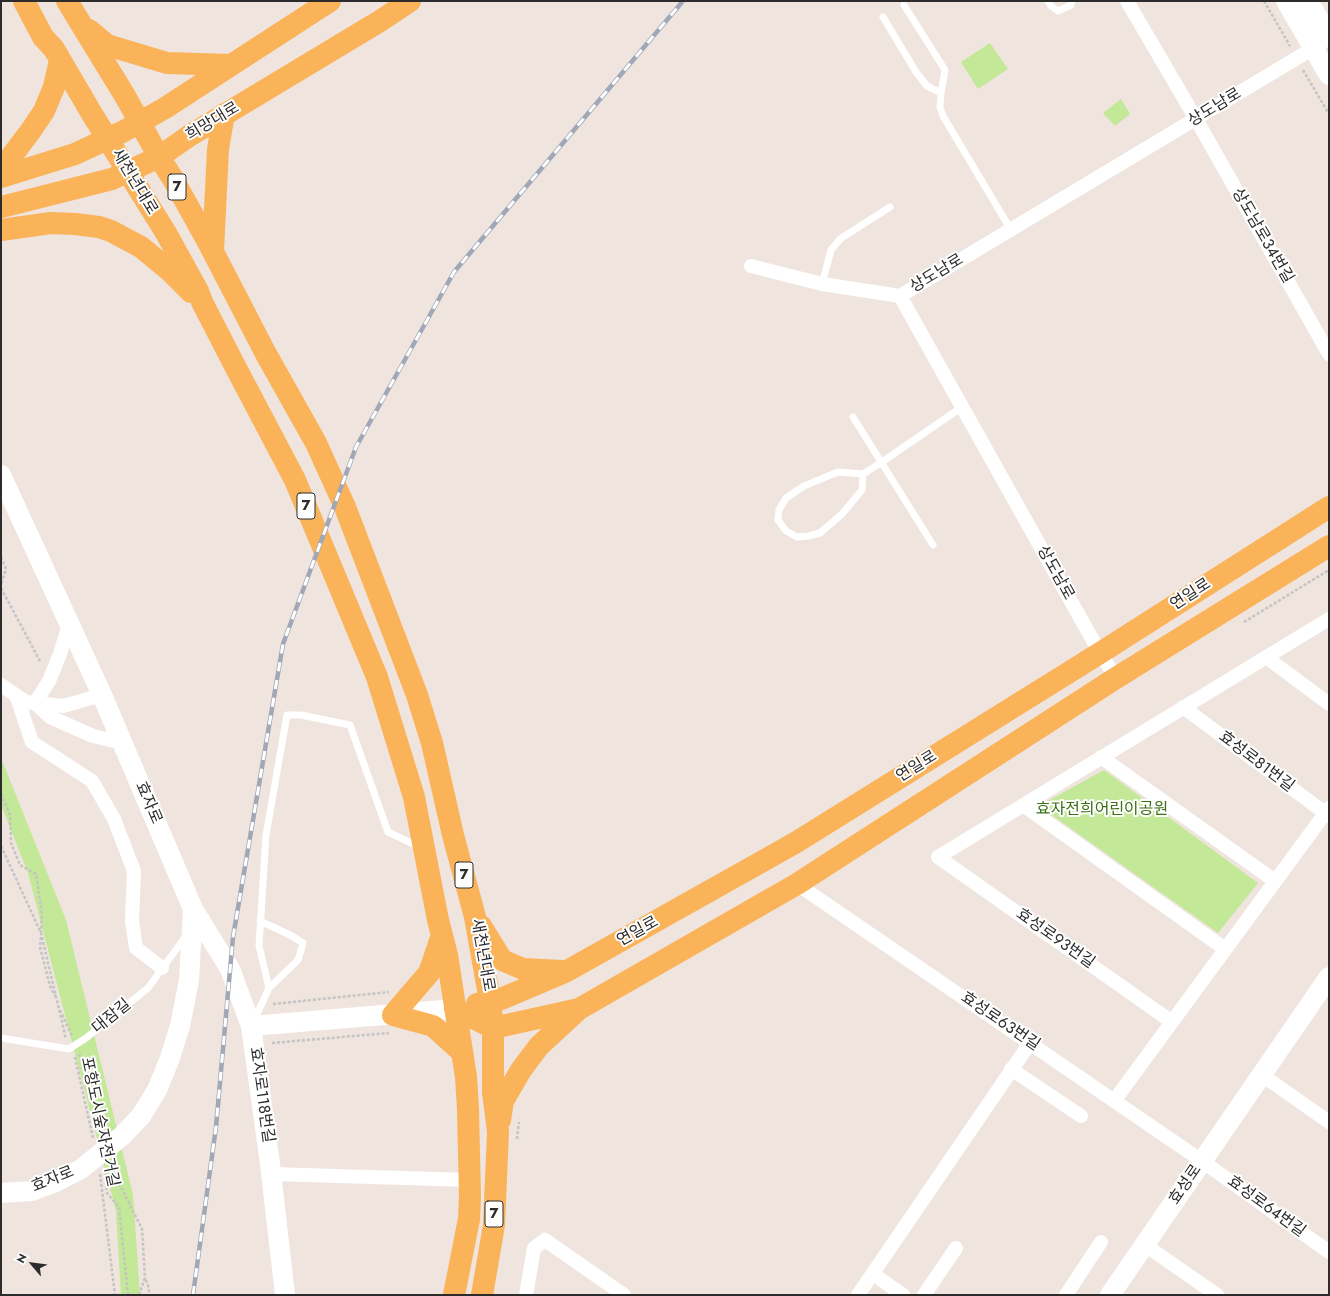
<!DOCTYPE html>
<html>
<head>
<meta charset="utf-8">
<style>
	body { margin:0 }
	#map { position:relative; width:1330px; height:1296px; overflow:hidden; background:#efe4de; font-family:Jost,sans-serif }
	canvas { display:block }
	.frame { position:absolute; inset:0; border:2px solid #2c2c2c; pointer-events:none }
	.north { position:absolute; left:12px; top:1244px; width:40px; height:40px; -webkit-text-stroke:3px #fff; paint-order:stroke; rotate:298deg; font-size:11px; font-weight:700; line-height:16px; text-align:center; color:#2c2c2c }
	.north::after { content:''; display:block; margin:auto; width:14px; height:18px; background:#2c2c2c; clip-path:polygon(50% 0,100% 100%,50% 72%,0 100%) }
</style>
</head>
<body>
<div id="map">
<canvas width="1330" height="1296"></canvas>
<div class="frame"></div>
<div class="north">N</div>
</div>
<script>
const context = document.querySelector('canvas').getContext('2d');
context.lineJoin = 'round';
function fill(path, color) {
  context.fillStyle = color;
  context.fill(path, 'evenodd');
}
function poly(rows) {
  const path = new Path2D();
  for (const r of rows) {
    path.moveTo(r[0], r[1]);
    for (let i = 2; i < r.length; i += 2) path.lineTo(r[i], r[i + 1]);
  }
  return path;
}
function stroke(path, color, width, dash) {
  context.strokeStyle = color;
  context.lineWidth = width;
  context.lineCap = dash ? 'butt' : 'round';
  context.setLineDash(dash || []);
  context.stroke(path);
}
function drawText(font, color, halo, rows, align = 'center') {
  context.font = font + ' Jost,"Noto Sans KR",sans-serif';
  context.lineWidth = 4;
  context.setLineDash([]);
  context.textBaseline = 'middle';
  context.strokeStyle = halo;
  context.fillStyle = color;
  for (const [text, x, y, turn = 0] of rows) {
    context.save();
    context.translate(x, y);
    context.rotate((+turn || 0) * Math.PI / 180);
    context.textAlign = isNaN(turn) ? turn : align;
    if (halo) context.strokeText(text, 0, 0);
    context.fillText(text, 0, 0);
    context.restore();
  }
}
fill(poly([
	[990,43,1008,69,978,89,961,62],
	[1121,99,1130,114,1115,126,1103,113],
	[1,758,66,920,133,1195,140,1295,121,1295,116,1211,28,873,1,805],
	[1104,770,1258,883,1218,933,1039,806]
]), '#c3e897');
stroke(poly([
	[1264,1,1290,46],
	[1303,70,1329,114],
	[1,557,6,569,1,584],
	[1,588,41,663],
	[1244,622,1329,570],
	[1,794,10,815,11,843,20,865,36,874,42,914,41,932],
	[1,846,41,933,66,1039],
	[41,937,40,947,50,986,55,996],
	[273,1004,389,992],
	[60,1010,72,1036],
	[272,1043,389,1033],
	[79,1054,91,1083,97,1110],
	[75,1057,93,1138],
	[100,1133,97,1110,103,1132],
	[517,1139,519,1122],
	[112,1165,116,1181,122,1189,142,1229,145,1278],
	[105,1172,107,1193,119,1207,128,1295],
	[100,1174,115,1295],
	[139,1295,145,1278,149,1288,149,1295]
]), '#c4c4c4', 2.5, [3, 2]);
stroke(poly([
	[1048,1,1051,6,1058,11,1071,5,1072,1],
	[904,5,945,70,941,93,940,107,943,116,1011,230],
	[883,17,916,72,927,86,941,93],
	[822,284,831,250,840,239,890,207],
	[853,417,933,545],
	[863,474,838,472,804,486,786,498,779,510,778,520,786,531,797,537,809,536,820,533,842,514,862,490,863,474,882,462,962,407],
	[260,921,290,935,303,943,298,960,269,988],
	[253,1023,269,988,259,946,266,835,287,715,301,715,350,725,388,832,420,847],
	[1,1038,69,1049,86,1038,148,988,186,936]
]), '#fff', 7);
stroke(poly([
	[1127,1,1196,119,1329,354],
	[751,266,822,284,900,296],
	[900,296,1322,43],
	[900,296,1100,653,1116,678],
	[1266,657,1329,704],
	[1,685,26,702,63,706,102,695],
	[16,695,32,742,92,781,114,819,134,871,132,921,136,948,162,968],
	[35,703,50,717,93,736,123,743],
	[35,703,49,681,60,654,69,624],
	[1183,707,1329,816],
	[1101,757,1275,881],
	[1023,805,1225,949],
	[797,884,1202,1161,1329,1252],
	[1172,1022,938,857,1329,619],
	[1011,1069,1081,1116],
	[1262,1075,1329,1122],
	[1114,1101,1329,808],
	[271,1174,470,1180],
	[1145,1245,1217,1295],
	[873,1274,903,1295],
	[526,1295,534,1248,545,1240,624,1295],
	[858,1295,1030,1043],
	[924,1295,956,1248],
	[1066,1295,1101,1242]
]), '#fff', 14);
stroke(poly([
	[1286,1,1329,75],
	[1308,1,1329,36],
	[1,475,102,695,193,909,189,980,180,1026,170,1058,157,1090,141,1116,122,1136,81,1169,56,1182,32,1191,1,1193],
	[193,909,230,969,251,1026,270,1164,285,1295],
	[251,1026,455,1009],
	[1110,1295,1329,977]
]), '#fff', 20);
stroke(poly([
	[24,1,43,37,54,49,92,114,166,233,198,291,202,302,236,368,295,480,377,677,414,797,438,920,447,955,466,1077,468,1109,470,1197,469,1219,454,1295],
	[67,1,125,96,159,157,173,179,209,244,266,354,316,443,345,507,417,695,432,743,453,835,475,917,490,1001,493,1028,493,1092,498,1132,494,1225,482,1295],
	[89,30,107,45,167,63,231,65],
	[2,169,32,129,44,111,54,87,60,60],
	[1,177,75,154,124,131,165,108,330,1],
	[1,207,112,179,159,157,189,136,380,21,410,1],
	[1,230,51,223,75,224,99,227,111,231,141,247,170,271,191,292],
	[213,251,218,149,224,114],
	[481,926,502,960,523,969,562,971],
	[442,935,429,973,393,1015,433,1026,462,1052],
	[477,1004,501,999,567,971,795,843,1100,653,1329,507],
	[455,1009,493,1028,579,1009,797,884,1116,678,1329,546],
	[500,1120,503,1101,521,1070,539,1046,578,1010]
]), '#fab358', 22);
const rail = poly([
	[193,1295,216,1127,233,937,283,644,356,447,454,272,683,1]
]);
stroke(rail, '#a0a8b8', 4.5);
stroke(rail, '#fff', 3, [9]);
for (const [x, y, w] of [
	[177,187,18],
	[306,506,18],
	[464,875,18],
	[494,1214,18]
]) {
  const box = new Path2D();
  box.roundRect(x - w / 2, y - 13, w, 26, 3);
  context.fillStyle = '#fff';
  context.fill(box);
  stroke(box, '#2c2c2c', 1);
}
drawText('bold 15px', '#2c2c2c', null, [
	["7",177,187],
	["7",306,506],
	["7",464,875],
	["7",494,1214]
]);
drawText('16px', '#2c2c2c', '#fff', [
	["상도남로",1215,108,-31],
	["희망대로",213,122,-31],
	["새천년대로",134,182,59],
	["상도남로34번길",1262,236,60],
	["상도남로",937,274,-31],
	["상도남로",1055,573,61],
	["연일로",1191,595,-33],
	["효성로81번길",1256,762,37],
	["연일로",917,767,-32],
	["효자로",148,803,67],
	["연일로",638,932,-29],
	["효성로93번길",1055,939,35],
	["새천년대로",482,955,80],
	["대잠길",112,1017,-39],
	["효성로63번길",1000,1022,34],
	["효자로118번길",261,1095,82],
	["포항도시숲자전거길",99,1122,78],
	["효자로",53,1180,-22],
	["효성로",1186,1185,-56],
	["효성로64번길",1266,1207,36]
]);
drawText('16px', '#3b7016', '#fff', [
	["효자전희어린이공원",1102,810]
]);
</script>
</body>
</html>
